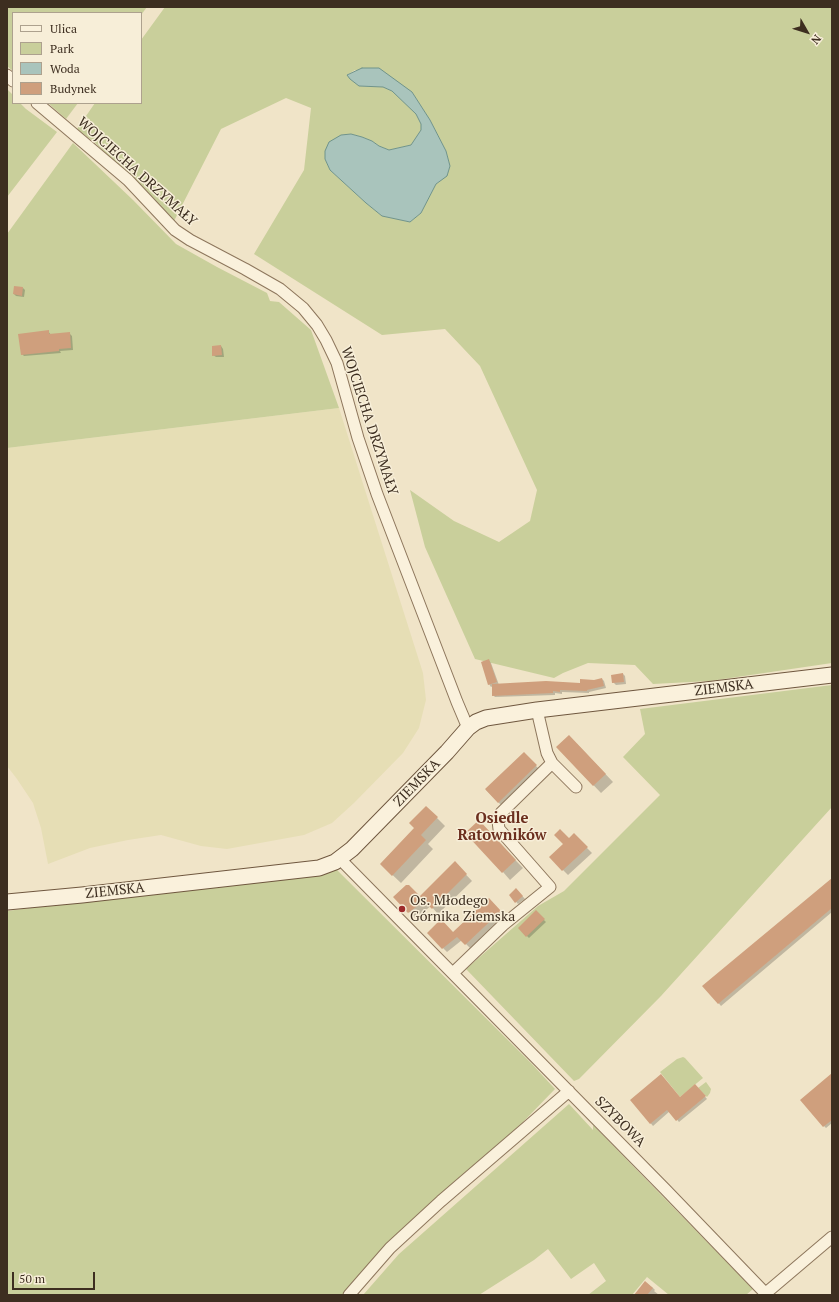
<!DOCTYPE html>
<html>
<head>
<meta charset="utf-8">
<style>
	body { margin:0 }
	#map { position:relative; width:839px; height:1302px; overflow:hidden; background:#f0e4c8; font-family:"PT Serif",serif }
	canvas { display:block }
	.frame { position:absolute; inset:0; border:8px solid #3d2e20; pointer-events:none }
	.legend { position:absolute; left:12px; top:12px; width:130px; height:92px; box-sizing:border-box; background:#f7eed8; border:1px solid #ada18e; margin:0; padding:5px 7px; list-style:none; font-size:12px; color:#3d2e20 }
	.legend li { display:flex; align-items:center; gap:8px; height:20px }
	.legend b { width:20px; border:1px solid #ada18e }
	.north { position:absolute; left:787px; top:12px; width:40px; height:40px; -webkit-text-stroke:3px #f7eed8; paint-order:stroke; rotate:129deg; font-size:11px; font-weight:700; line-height:16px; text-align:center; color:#3d2e20 }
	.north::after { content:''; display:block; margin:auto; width:14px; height:18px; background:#3d2e20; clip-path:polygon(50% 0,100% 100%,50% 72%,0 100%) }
	.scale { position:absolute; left:12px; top:1272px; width:83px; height:18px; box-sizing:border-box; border:2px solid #3d2e20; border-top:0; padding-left:5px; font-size:12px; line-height:14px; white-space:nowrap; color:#3d2e20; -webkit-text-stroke:3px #f7eed8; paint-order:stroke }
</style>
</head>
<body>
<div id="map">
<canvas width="839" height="1302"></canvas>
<div class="frame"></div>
<ul class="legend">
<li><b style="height:5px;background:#faf1dc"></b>Ulica</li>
<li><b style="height:11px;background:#c9cf9b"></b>Park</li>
<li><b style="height:11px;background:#a9c4bc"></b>Woda</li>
<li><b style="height:11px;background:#cf9f7d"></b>Budynek</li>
</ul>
<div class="north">N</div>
<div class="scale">50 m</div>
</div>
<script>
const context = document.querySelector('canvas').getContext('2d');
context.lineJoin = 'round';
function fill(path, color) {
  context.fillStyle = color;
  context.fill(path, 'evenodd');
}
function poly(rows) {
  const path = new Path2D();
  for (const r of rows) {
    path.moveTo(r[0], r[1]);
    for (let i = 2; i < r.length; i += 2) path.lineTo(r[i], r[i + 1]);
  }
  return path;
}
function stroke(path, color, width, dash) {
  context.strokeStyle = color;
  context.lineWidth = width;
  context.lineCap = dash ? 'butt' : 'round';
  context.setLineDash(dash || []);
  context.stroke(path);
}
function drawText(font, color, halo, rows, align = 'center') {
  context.font = font + ' "PT Serif",serif';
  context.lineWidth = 3;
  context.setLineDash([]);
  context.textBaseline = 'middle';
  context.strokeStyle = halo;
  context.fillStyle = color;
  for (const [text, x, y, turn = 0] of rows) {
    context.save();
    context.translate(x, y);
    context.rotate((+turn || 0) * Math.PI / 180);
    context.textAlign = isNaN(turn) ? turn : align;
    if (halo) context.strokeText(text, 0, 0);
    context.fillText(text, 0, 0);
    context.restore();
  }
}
fill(poly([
	[339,408,423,673,426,700,419,728,403,753,354,803,332,823,304,835,227,849,201,846,161,835,128,840,90,848,48,864,41,828,33,803,17,779,7,766,7,448]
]), '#e6deb5');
fill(poly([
	[7,7,147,7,141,15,141,13,13,13,13,71,7,66],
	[165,7,832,7,832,663,710,681,653,684,635,665,588,663,563,673,554,678,475,659,425,547,410,490,454,521,499,542,530,521,537,490,480,366,445,329,382,335,254,254,304,170,311,108,286,98,221,129,173,223,153,200,94,142,77,129,95,103,141,103,141,40],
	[355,70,412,92,430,120,446,151,450,166,447,175,436,184,421,213,410,222,382,216,366,203,330,170,325,159,341,135,351,134,362,137,372,141,379,146,389,150,411,145,421,130,421,124,416,114,401,99,392,91,383,87,359,86,347,75],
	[7,89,13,95,13,103,20,103,26,109,57,132,7,197],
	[48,103,78,103,66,119],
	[73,143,133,200,176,244,217,267,267,293,270,301,279,302,311,330,339,408,7,448,7,234],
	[832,685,832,807,661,996,579,1079,574,1081,466,969,538,906,564,891,660,795,623,757,645,734,640,709],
	[335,868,531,1063,555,1089,523,1122,411,1224,346,1295,7,1295,7,911],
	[683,1057,685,1058,703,1078,680,1097,660,1072,677,1059],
	[706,1082,711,1089,710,1093,707,1097,698,1088],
	[569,1104,593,1130,593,1125,753,1289,746,1295,669,1295,647,1277,632,1295,588,1295,606,1281,594,1263,571,1279,548,1249,534,1260,479,1295,363,1295,399,1254]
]), '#c9cf9b');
const water = poly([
	[362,68,379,68,412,92,430,120,446,151,450,166,447,176,436,184,421,213,410,222,382,216,366,203,330,170,325,159,325,151,329,142,341,135,351,134,362,137,372,141,379,146,389,150,411,145,421,130,421,124,416,114,392,91,383,87,359,86,350,79,347,75,362,68]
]);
fill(water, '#a9c4bc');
stroke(water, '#6f938a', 1);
fill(poly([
	[23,288,25,290,24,297,16,296,14,294],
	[48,331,51,335,69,333,72,336,73,350,60,351,61,353,24,356,22,354],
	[221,346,223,349,224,357,216,357,213,355],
	[489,661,491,663,499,685,581,684,602,679,604,681,606,688,589,692,589,693,562,692,562,694,555,693,555,695,495,697,493,695,493,686,491,687,489,684],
	[623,674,625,676,626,684,616,685,613,682],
	[577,744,613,782,601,793,557,747],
	[524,754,544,774,506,810,486,790],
	[426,807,445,826,428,844,433,849,401,883,381,864,415,828],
	[486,830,523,868,510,880,503,872],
	[574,835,592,853,568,875,550,857],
	[455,863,472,881,438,914,431,906,415,918,395,897,420,897],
	[832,879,832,912,721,1006,704,986],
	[516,889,525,899,518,904,510,895],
	[489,899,504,915,470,948,462,940,447,952,428,933,453,933],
	[536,912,546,922,529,938,519,928],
	[832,1074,832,1123,826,1128,824,1126],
	[695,1085,707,1099,679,1122,670,1111,653,1126,632,1101,680,1098],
	[645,1282,653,1288,655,1290,654,1291,659,1295,635,1295]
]), '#0003');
fill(poly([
	[14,286,23,287,22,296,13,294],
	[49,330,49,334,70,332,71,348,59,349,59,351,21,355,18,334],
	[221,345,222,355,212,356,212,346],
	[489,659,497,682,488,685,481,662],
	[623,673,624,682,612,683,611,675],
	[602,678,604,686,587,690,587,691,560,690,560,692,553,691,553,693,492,696,492,684,546,681,580,683,580,679,594,680],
	[569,735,606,774,593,786,556,747],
	[524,752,537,765,498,803,485,789],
	[426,806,438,817,421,835,426,840,392,876,380,864,414,828,409,823],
	[479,820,516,860,502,873,465,833],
	[560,829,569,838,574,833,588,847,562,871,549,857,563,844,554,835],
	[455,861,467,874,432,909,424,901,408,913,393,897,406,885,409,885,420,896],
	[832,878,832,908,718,1004,702,986],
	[516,888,523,896,515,903,509,895],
	[489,898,501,911,465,945,457,937,442,949,427,933,441,919,453,932],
	[536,910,545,919,526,937,518,928],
	[832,1073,832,1120,823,1127,800,1100],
	[661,1074,680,1097,695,1084,706,1096,676,1121,667,1110,650,1124,630,1100],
	[645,1281,653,1288,647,1295,634,1295]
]), '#cf9f7d');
const street = poly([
	[7,75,13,81],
	[37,103,128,180,175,230,190,240,245,269,280,289,303,308,317,325,326,340,337,363,358,438,377,494,457,702,468,728],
	[552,763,576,787],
	[340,859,665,1189,767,1295],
	[453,973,503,925,550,887,499,829,498,821,501,813,552,763,547,753,537,710],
	[766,1293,832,1237],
	[349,1295,390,1248,441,1201,569,1091]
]);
const secondary = poly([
	[7,902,82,895,319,868,335,862,352,849,447,752,468,728,476,722,486,718,537,710,832,675]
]);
stroke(street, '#8d765c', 13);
stroke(secondary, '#6f573f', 17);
stroke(street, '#faf1dc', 11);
stroke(secondary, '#faf1dc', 15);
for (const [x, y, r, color] of [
	[402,909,4,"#9e2a2b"]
]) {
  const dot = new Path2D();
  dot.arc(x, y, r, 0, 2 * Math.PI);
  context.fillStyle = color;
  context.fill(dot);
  stroke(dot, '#f7eed8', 1.5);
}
drawText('14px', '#3d2e20', '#f7eed8', [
	["WOJCIECHA DRZYMAŁY",137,172,42],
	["WOJCIECHA DRZYMAŁY",369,421,72],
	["ZIEMSKA",724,688,-7],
	["ZIEMSKA",417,783,-46],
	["ZIEMSKA",115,891,-6],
	["SZYBOWA",620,1122,45]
]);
drawText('14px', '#3d2e20', '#f7eed8', [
	["Os. Młodego",410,901],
	["Górnika Ziemska",410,917]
], 'left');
drawText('bold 15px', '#6b2e1e', '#f7eed8', [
	["Osiedle",502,819],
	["Ratowników",502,836]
]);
</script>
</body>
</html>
